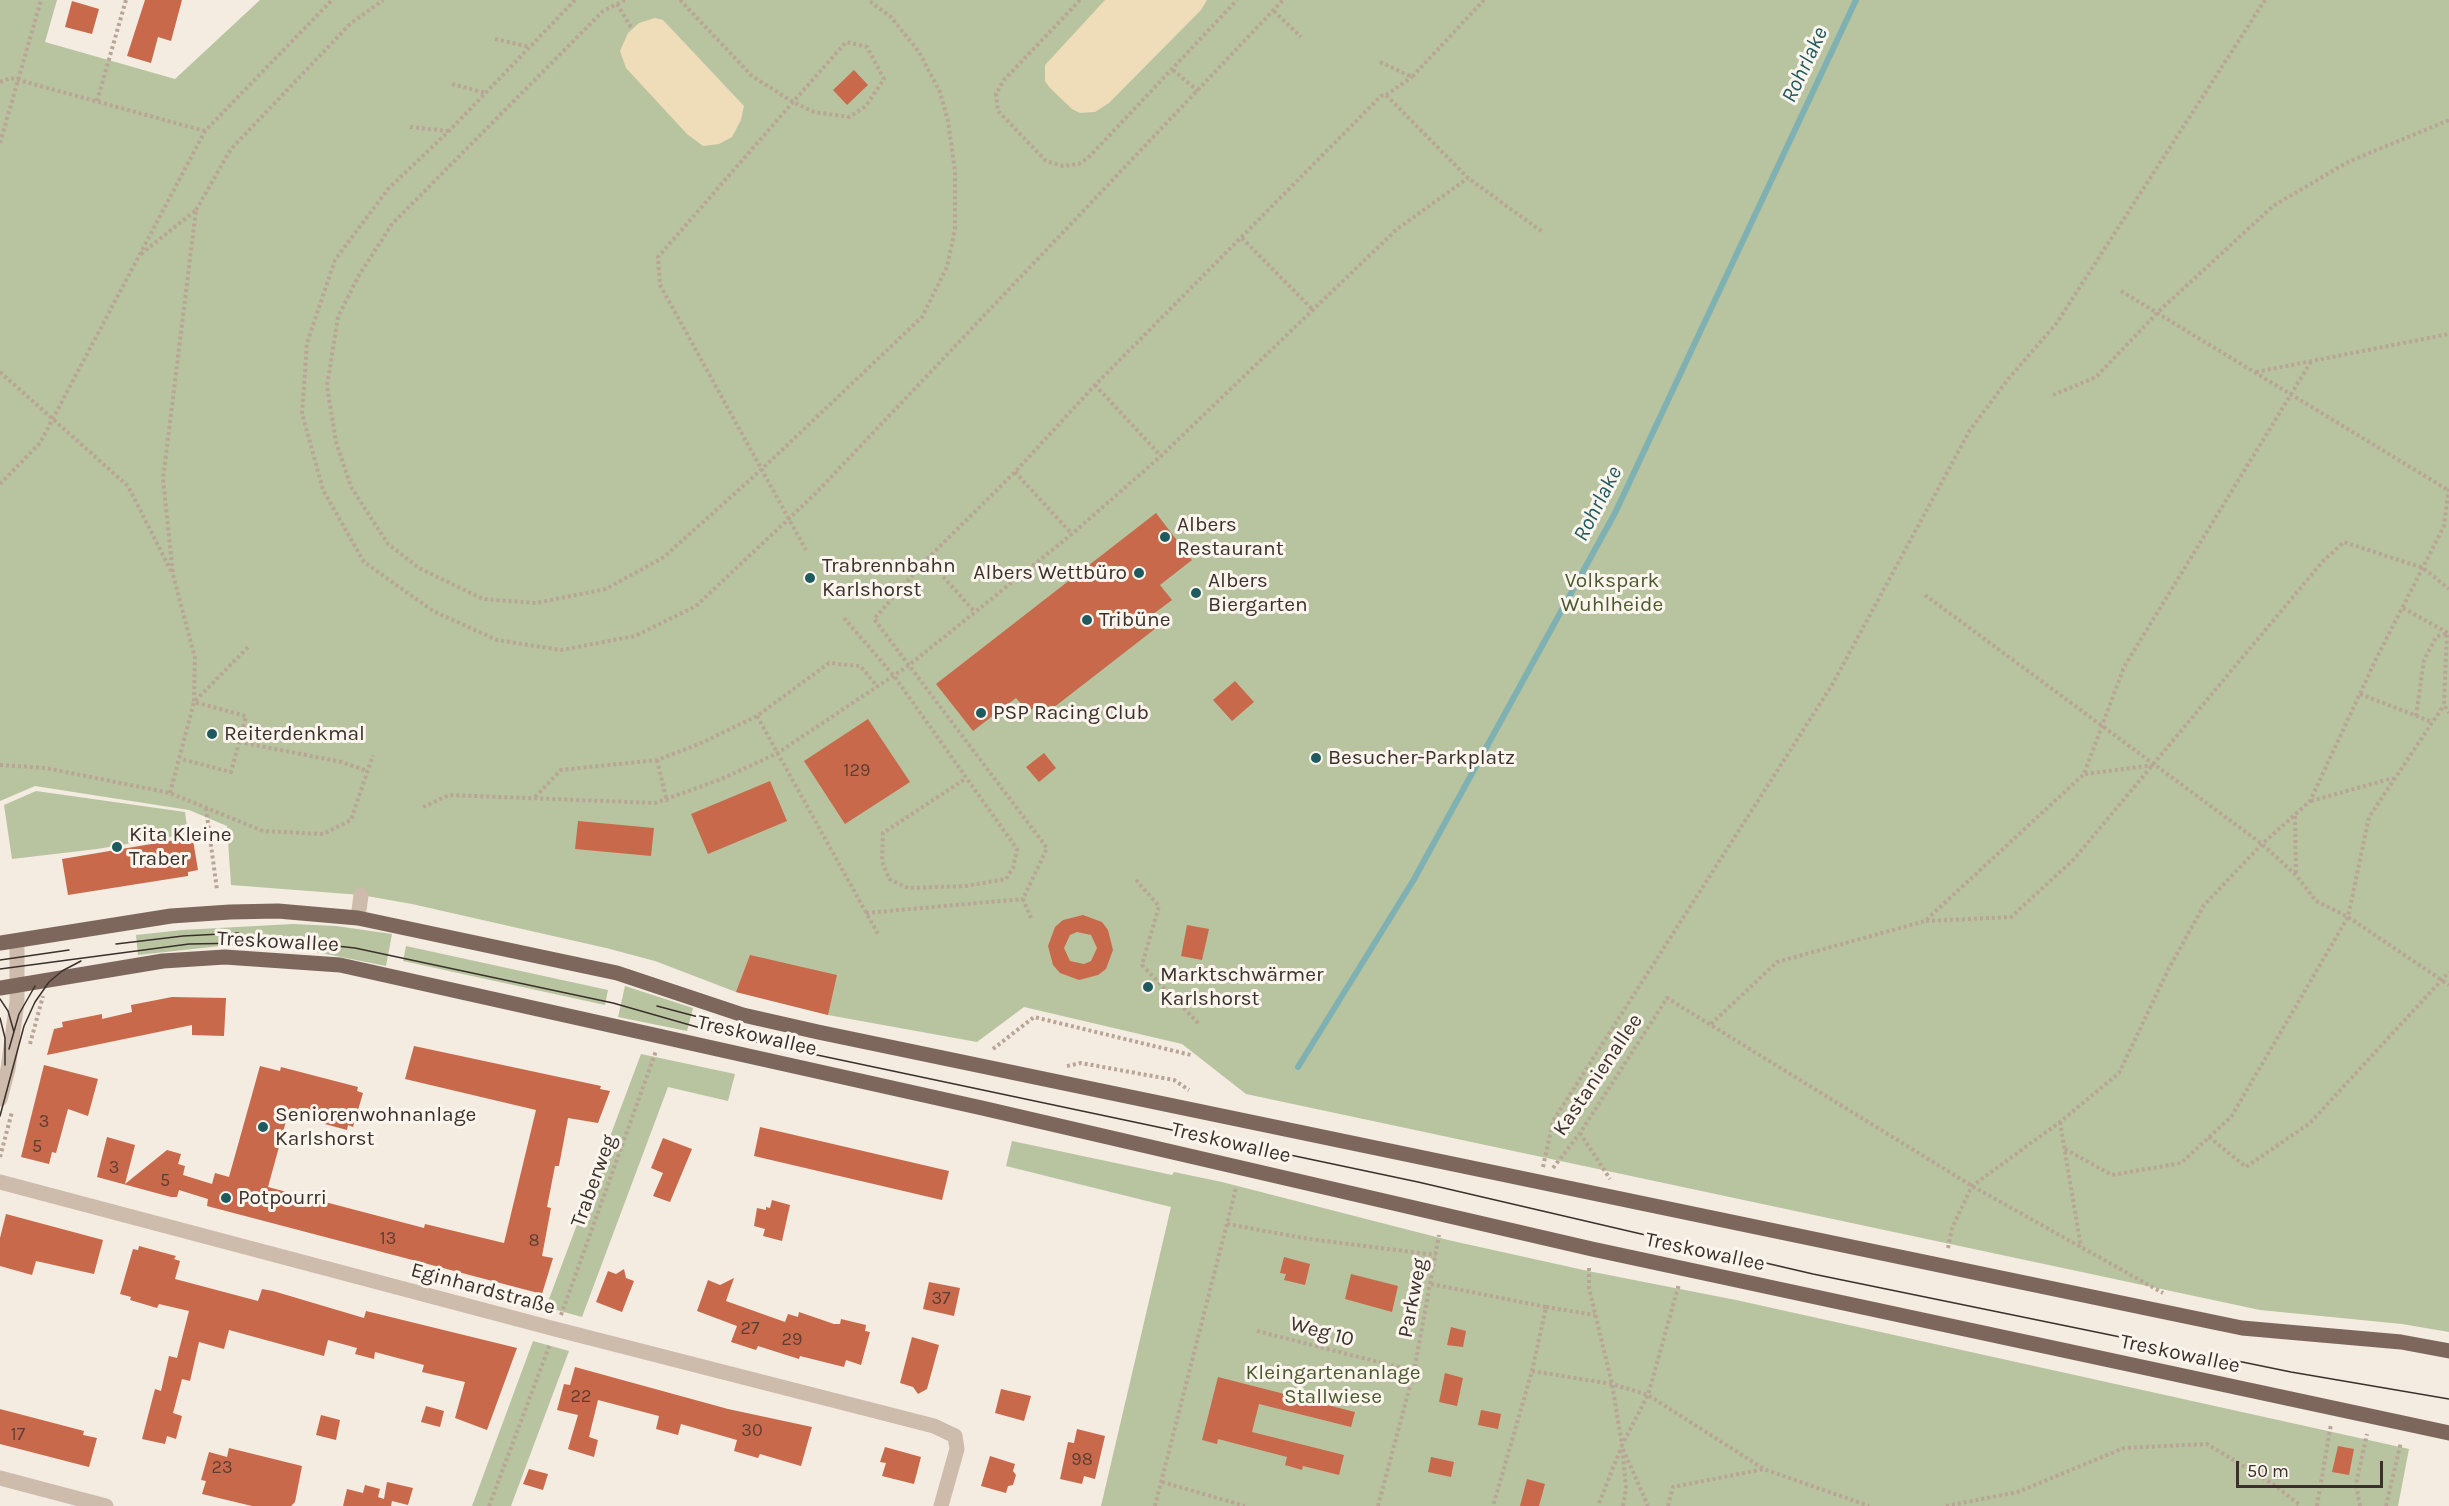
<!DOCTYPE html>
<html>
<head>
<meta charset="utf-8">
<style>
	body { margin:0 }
	#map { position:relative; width:2449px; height:1506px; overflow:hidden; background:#f4ebe1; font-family:Karla,sans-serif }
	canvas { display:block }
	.scale { position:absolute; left:2236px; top:1461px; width:147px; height:27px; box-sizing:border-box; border:3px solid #3b302b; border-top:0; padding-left:8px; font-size:18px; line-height:21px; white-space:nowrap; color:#3b302b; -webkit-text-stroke:4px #fbf5ee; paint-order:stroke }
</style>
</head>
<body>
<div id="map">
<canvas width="2449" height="1506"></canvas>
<div class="scale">50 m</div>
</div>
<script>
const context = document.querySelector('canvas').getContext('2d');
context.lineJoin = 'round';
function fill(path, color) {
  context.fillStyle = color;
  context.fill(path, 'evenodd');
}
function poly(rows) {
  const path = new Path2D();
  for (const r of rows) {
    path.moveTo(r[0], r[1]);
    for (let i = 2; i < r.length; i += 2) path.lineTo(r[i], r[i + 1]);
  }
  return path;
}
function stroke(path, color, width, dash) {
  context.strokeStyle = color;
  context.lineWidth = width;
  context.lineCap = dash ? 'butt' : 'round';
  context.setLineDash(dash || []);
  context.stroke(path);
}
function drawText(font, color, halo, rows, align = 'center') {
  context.font = font + ' Karla,sans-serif';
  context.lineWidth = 6;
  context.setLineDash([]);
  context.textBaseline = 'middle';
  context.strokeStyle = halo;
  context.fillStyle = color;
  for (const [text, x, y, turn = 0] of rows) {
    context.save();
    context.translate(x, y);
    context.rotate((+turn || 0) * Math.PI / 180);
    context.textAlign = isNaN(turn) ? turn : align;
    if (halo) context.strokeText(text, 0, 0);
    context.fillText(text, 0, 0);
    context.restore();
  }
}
fill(poly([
	[0,0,57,0,45,42,175,79,260,0,2449,0,2449,1332,2402,1324,2260,1310,1246,1094,1182,1044,1024,1007,977,1042,828,1015,736,992,655,961,606,948,412,904,361,895,231,885,227,826,189,810,35,786,0,801],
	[36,791,185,812,188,834,97,849,12,859,4,805],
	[293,924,336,926,392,934,386,966,311,951,256,946,220,946,138,955,136,935,182,930],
	[406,946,608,990,605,1005,403,961],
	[625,986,693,1008,687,1031,618,1017],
	[641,1054,735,1074,728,1101,668,1087,582,1317,546,1307],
	[1012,1141,1172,1175,1174,1172,1222,1182,1448,1240,1588,1271,1736,1300,2409,1449,2398,1506,1101,1506,1171,1207,1006,1166],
	[533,1341,569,1351,511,1506,472,1506]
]), '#b8c4a0');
fill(poly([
	[1105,0,1207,0,1201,10,1109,103,1095,112,1080,113,1072,109,1050,88,1045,81,1045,65],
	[655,18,663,20,744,106,741,120,732,137,719,144,703,146,687,134,626,68,620,51,628,33,639,23]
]), '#efdcb8');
stroke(poly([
	[1298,1067,1413,881,1615,513,1856,0]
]), '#7fb0b2', 6);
fill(poly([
	[145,0,182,0,171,41,158,37,151,63,127,56],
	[72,1,99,9,92,34,65,27],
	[854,70,868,85,847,105,833,90],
	[1156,513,1192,560,1160,585,1172,600,1152,615,1160,625,1044,715,1036,706,1028,712,1016,698,973,731,936,684],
	[1235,681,1254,702,1232,721,1213,700],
	[868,719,910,782,845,824,804,761],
	[1044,753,1056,768,1039,782,1026,767],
	[770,781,787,821,708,854,691,814],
	[578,821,654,828,651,856,575,849],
	[181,839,182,842,193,840,198,870,188,872,188,876,68,895,62,859],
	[1083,915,1102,922,1108,930,1113,950,1106,969,1098,975,1079,980,1060,973,1053,965,1048,946,1055,927,1063,920],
	[1077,932,1091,935,1097,948,1091,961,1084,964,1070,961,1064,948,1070,935],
	[1187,925,1209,929,1202,960,1181,956],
	[750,955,837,975,828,1015,736,992],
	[172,997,226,998,224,1036,192,1035,192,1025,47,1055,54,1029,63,1027,62,1022,102,1014,102,1019,132,1012,131,1005],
	[414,1046,601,1086,600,1089,610,1091,598,1123,568,1118,559,1166,555,1166,547,1207,551,1208,542,1256,553,1258,542,1294,207,1206,208,1199,179,1190,177,1197,171,1197,97,1177,107,1137,135,1145,125,1184,167,1150,181,1154,178,1164,185,1166,183,1175,212,1184,215,1173,229,1177,260,1066,280,1071,281,1067,358,1087,357,1091,363,1093,353,1127,348,1125,347,1130,288,1114,268,1187,424,1228,425,1224,504,1243,536,1110,405,1079],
	[44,1065,98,1079,88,1116,68,1109,56,1153,52,1152,49,1164,21,1157],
	[760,1127,949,1171,942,1200,754,1156],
	[663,1138,692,1149,670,1202,653,1196,663,1173,651,1168],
	[772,1200,790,1205,782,1241,763,1236,765,1229,754,1226,757,1208,766,1210,766,1207,770,1208],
	[6,1214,103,1240,94,1274,36,1261,32,1275,0,1266,0,1238],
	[139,1246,176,1256,174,1259,180,1261,175,1279,258,1301,262,1289,273,1291,364,1318,366,1311,517,1348,487,1430,455,1418,465,1382,422,1372,424,1365,375,1352,374,1359,355,1354,357,1348,328,1340,324,1356,229,1330,224,1349,199,1342,190,1381,182,1379,173,1413,182,1416,176,1439,167,1436,165,1444,142,1439,155,1389,161,1391,169,1356,177,1358,189,1311,159,1304,157,1308,130,1300,131,1297,120,1294,133,1249,138,1250],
	[1284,1257,1310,1264,1305,1285,1284,1280,1286,1274,1280,1273],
	[624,1269,626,1278,634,1281,622,1312,596,1302,608,1271,616,1274],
	[1351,1274,1398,1286,1392,1312,1345,1299],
	[734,1278,726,1301,785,1322,788,1314,798,1317,799,1312,834,1324,840,1324,841,1319,866,1325,865,1331,870,1332,861,1365,846,1360,844,1367,800,1356,799,1359,758,1346,756,1350,731,1342,737,1326,697,1311,708,1280,720,1285],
	[929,1282,960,1288,954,1316,923,1309],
	[1451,1327,1466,1331,1463,1347,1447,1345],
	[912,1337,939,1345,927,1389,918,1394,913,1387,900,1383],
	[575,1367,728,1409,812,1427,801,1466,760,1454,758,1458,734,1451,737,1440,681,1424,678,1435,656,1429,659,1416,598,1400,589,1437,598,1440,594,1457,568,1449,578,1415,557,1410,564,1384,570,1385],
	[1445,1373,1463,1378,1457,1406,1439,1402],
	[1218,1377,1355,1412,1351,1427,1259,1404,1252,1432,1344,1455,1339,1475,1303,1466,1302,1470,1285,1465,1287,1457,1218,1439,1217,1444,1202,1440],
	[1001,1389,1031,1396,1024,1421,995,1413],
	[426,1406,444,1411,440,1427,421,1422],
	[0,1409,84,1431,83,1435,97,1438,89,1467,0,1444],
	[1481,1410,1501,1414,1498,1429,1478,1425],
	[321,1415,340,1420,336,1440,316,1435],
	[1077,1429,1105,1436,1095,1479,1084,1476,1082,1484,1060,1479,1068,1442,1074,1443],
	[2338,1446,2354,1449,2349,1475,2332,1472],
	[885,1447,921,1457,914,1484,882,1476,886,1463,880,1462],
	[229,1448,302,1466,295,1502,291,1506,252,1506,202,1494,206,1481,201,1480,209,1452,227,1457],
	[990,1456,1015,1464,1013,1471,1016,1475,1013,1485,1008,1486,1006,1493,981,1486],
	[1431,1457,1454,1462,1451,1477,1428,1472],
	[529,1469,548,1474,543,1490,523,1484],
	[1527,1479,1545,1484,1539,1506,1520,1506],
	[387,1482,413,1488,408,1505,392,1501,391,1506,343,1506,347,1489,363,1493,365,1485,380,1489,378,1497,384,1499]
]), '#c8694b');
stroke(poly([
	[575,0,449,131,388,189,335,260,307,343,302,413,323,490,364,562,433,611,497,640,561,650,635,636,696,606,815,494,1283,0],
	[625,0,603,11,392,224,358,277,338,317,327,386,336,442,351,487,388,544,419,568,483,599,536,603,606,589,664,557,762,469,922,317,947,267,955,229,955,171,948,121,940,92,919,52,891,17,868,0],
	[680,0,752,76,793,102,814,112,849,117,866,106,884,79,867,47,846,42,793,102,658,257,660,285,806,550],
	[1080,0,1004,80,996,94,998,111,1046,161,1063,166,1079,164,1088,158,1237,0],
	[617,4,632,29],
	[1274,11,1301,37],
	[495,39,530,47],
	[1380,62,1412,77,1484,0],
	[1173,70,1198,91],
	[0,82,11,78,205,131],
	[452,84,486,93],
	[1386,95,1412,77],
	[97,101,126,0],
	[410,127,448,131],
	[0,143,41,0],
	[196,210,231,149,350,24,383,0],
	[1242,238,1314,311],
	[141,254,196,210,163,479,173,575,195,658,194,702,246,716,231,772,181,759],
	[2121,291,2448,490],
	[0,372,128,486,172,573],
	[2256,372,2449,334],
	[1095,385,1161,456],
	[2053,395,2096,377,2158,312,2273,206,2348,162,2449,120],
	[1015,472,1072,534],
	[0,484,40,443,205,131,332,0],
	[927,559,974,611],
	[1925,595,2262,844,2296,875,2316,901,2348,917,2449,985],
	[2403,608,2448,633],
	[844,618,894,676,1017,849,1013,868,1006,879,966,886,908,888,889,879,882,861,883,833,965,779],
	[2360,694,2432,722],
	[757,716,878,934],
	[2416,716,2424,660,2436,637,2447,633,2444,705,2449,713],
	[239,742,342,762,367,771],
	[657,760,667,802],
	[0,765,46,768,170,793,263,831,323,834,351,820,373,755],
	[2085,774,2154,765],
	[170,793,194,702,250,645],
	[535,797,561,770,657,760,699,744,757,716,829,663,860,666,878,687],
	[2311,801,2393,778],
	[423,807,449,795,655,803,719,780,776,754,908,666,1072,534,1161,456,1397,229,1468,178],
	[206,808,217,890],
	[2295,816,2296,874],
	[1136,880,1159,906,1142,965,1200,1025],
	[866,913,1023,899],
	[1031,918,1023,899,1047,848,874,619,927,559,1015,472,1095,385,1381,96,1386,95,1468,178,1544,233],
	[1926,921,2011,917,2074,859,2323,561,2344,542,2423,568,2449,589],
	[1711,1024,1777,962,1925,921,2084,774,2124,667,2312,360],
	[30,1044,43,996],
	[993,1049,1034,1017,1191,1055],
	[1067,1066,1081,1063,1174,1080,1189,1090],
	[2060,1122,2081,1247],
	[1580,1133,1610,1179],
	[2209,1137,2246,1167,2310,1123,2449,972],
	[2065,1149,2112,1175,2181,1163,2231,1117,2348,917,2369,817,2444,705],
	[0,1157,12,1112],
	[1543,1167,1553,1121,1832,685,1970,430,2009,378,2056,324,2265,0],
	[1553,1168,1580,1133,1667,998,1972,1186,2163,1293],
	[1227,1224,1309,1239,1436,1255],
	[1948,1248,1952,1228,1972,1186,2060,1122,2119,1073,2168,970,2204,905,2262,844,2310,801,2376,659,2444,526,2449,487],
	[1589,1268,1589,1288,1612,1384,1622,1445,1598,1506],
	[1431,1284,1546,1307,1532,1371,1493,1506],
	[1546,1307,1595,1315],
	[561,1315,656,1051],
	[1257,1331,1414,1371],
	[1532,1371,1612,1384,1648,1395,1764,1469,1869,1506],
	[1623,1449,1648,1506],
	[1162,1482,1245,1506],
	[489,1506,550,1344],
	[1155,1506,1236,1188],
	[1378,1506,1414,1371,1439,1235],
	[1623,1506,1626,1488,1622,1445,1648,1395,1679,1284],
	[1668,1506,1673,1487,1764,1469],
	[1946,1506,2018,1492,2124,1448,2207,1444,2273,1484,2301,1506],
	[2317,1506,2331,1424],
	[2360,1506,2356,1484,2367,1434],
	[2386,1506,2401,1442]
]), '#b9a596', 4, [3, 3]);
stroke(poly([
	[358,918,361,895],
	[0,1099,8,1069,17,1002,17,941],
	[0,1182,555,1329,934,1426,955,1436,957,1449,941,1506],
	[0,1478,106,1506]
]), '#cdbbac', 15);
stroke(poly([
	[0,943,171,916,230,912,278,911,358,918,617,973,743,1015,818,1032,2213,1322,2242,1328,2401,1342,2449,1351],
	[0,988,163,961,225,957,340,965,982,1108,1592,1249,2449,1433]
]), '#7d675c', 15);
stroke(poly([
	[116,944,183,936,239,933],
	[0,960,69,950],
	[0,969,189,944,300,942,355,948,613,1003,732,1037,1418,1182,1813,1274,2291,1372,2449,1399],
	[0,999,8,1011,14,1032],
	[657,1006,770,1036],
	[0,1018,5,1038,5,1065],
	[9,1049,19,1014,35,986],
	[0,1116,24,1026,35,1002,49,982,62,971,81,961]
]), '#3b302b', 1.5);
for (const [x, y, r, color] of [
	[1165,537,6,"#1f5a5e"],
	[1139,573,6,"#1f5a5e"],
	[810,578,6,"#1f5a5e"],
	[1196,593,6,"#1f5a5e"],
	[1087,620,6,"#1f5a5e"],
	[981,713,6,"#1f5a5e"],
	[212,734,6,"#1f5a5e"],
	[1316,758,6,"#1f5a5e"],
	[117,847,6,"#1f5a5e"],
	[1148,987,6,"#1f5a5e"],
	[263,1127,6,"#1f5a5e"],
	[226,1198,6,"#1f5a5e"]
]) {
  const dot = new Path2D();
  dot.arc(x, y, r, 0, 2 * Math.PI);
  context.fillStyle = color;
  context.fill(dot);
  stroke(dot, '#fbf5ee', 2);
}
drawText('18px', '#5e3e33', null, [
	["129",857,771],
	["3",44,1122],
	["5",37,1147],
	["3",114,1168],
	["5",165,1181],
	["13",388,1239],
	["8",534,1241],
	["37",941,1299],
	["27",750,1329],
	["29",792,1340],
	["22",581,1397],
	["30",752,1431],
	["17",18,1435],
	["98",1082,1460],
	["23",222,1468]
]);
drawText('21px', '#3b302b', '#fbf5ee', [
	["Albers",1177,525],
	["Restaurant",1177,549],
	["Trabrennbahn",822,566],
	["Karlshorst",822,590],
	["Albers Wettbüro",1127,573,"right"],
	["Albers",1208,581],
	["Biergarten",1208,605],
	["Tribüne",1099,620],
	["PSP Racing Club",993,713],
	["Reiterdenkmal",224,734],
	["Besucher-Parkplatz",1328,758],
	["Kita Kleine",129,835],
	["Traber",129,859],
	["Marktschwärmer",1160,975],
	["Karlshorst",1160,999],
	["Seniorenwohnanlage",275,1115],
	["Karlshorst",275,1139],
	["Potpourri",238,1198]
], 'left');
drawText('21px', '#4a5a2e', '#fbf5ee', [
	["Volkspark",1612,581],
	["Wuhlheide",1612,605],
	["Kleingartenanlage",1333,1373],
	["Stallwiese",1333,1397]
]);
drawText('21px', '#3b302b', '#fbf5ee', [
	["Treskowallee",278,942,3],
	["Treskowallee",757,1036,13],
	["Kastanienallee",1598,1075,-56],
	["Treskowallee",1231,1143,13],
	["Traberweg",594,1181,-70],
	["Treskowallee",1705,1252,12],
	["Eginhardstraße",483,1289,15],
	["Parkweg",1413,1298,-79],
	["Weg 10",1322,1332,15],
	["Treskowallee",2180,1354,12]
]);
drawText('italic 22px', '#1f5a5e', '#fbf5ee', [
	["Rohrlake",1805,65,-65],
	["Rohrlake",1598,504,-63]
]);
</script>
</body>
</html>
